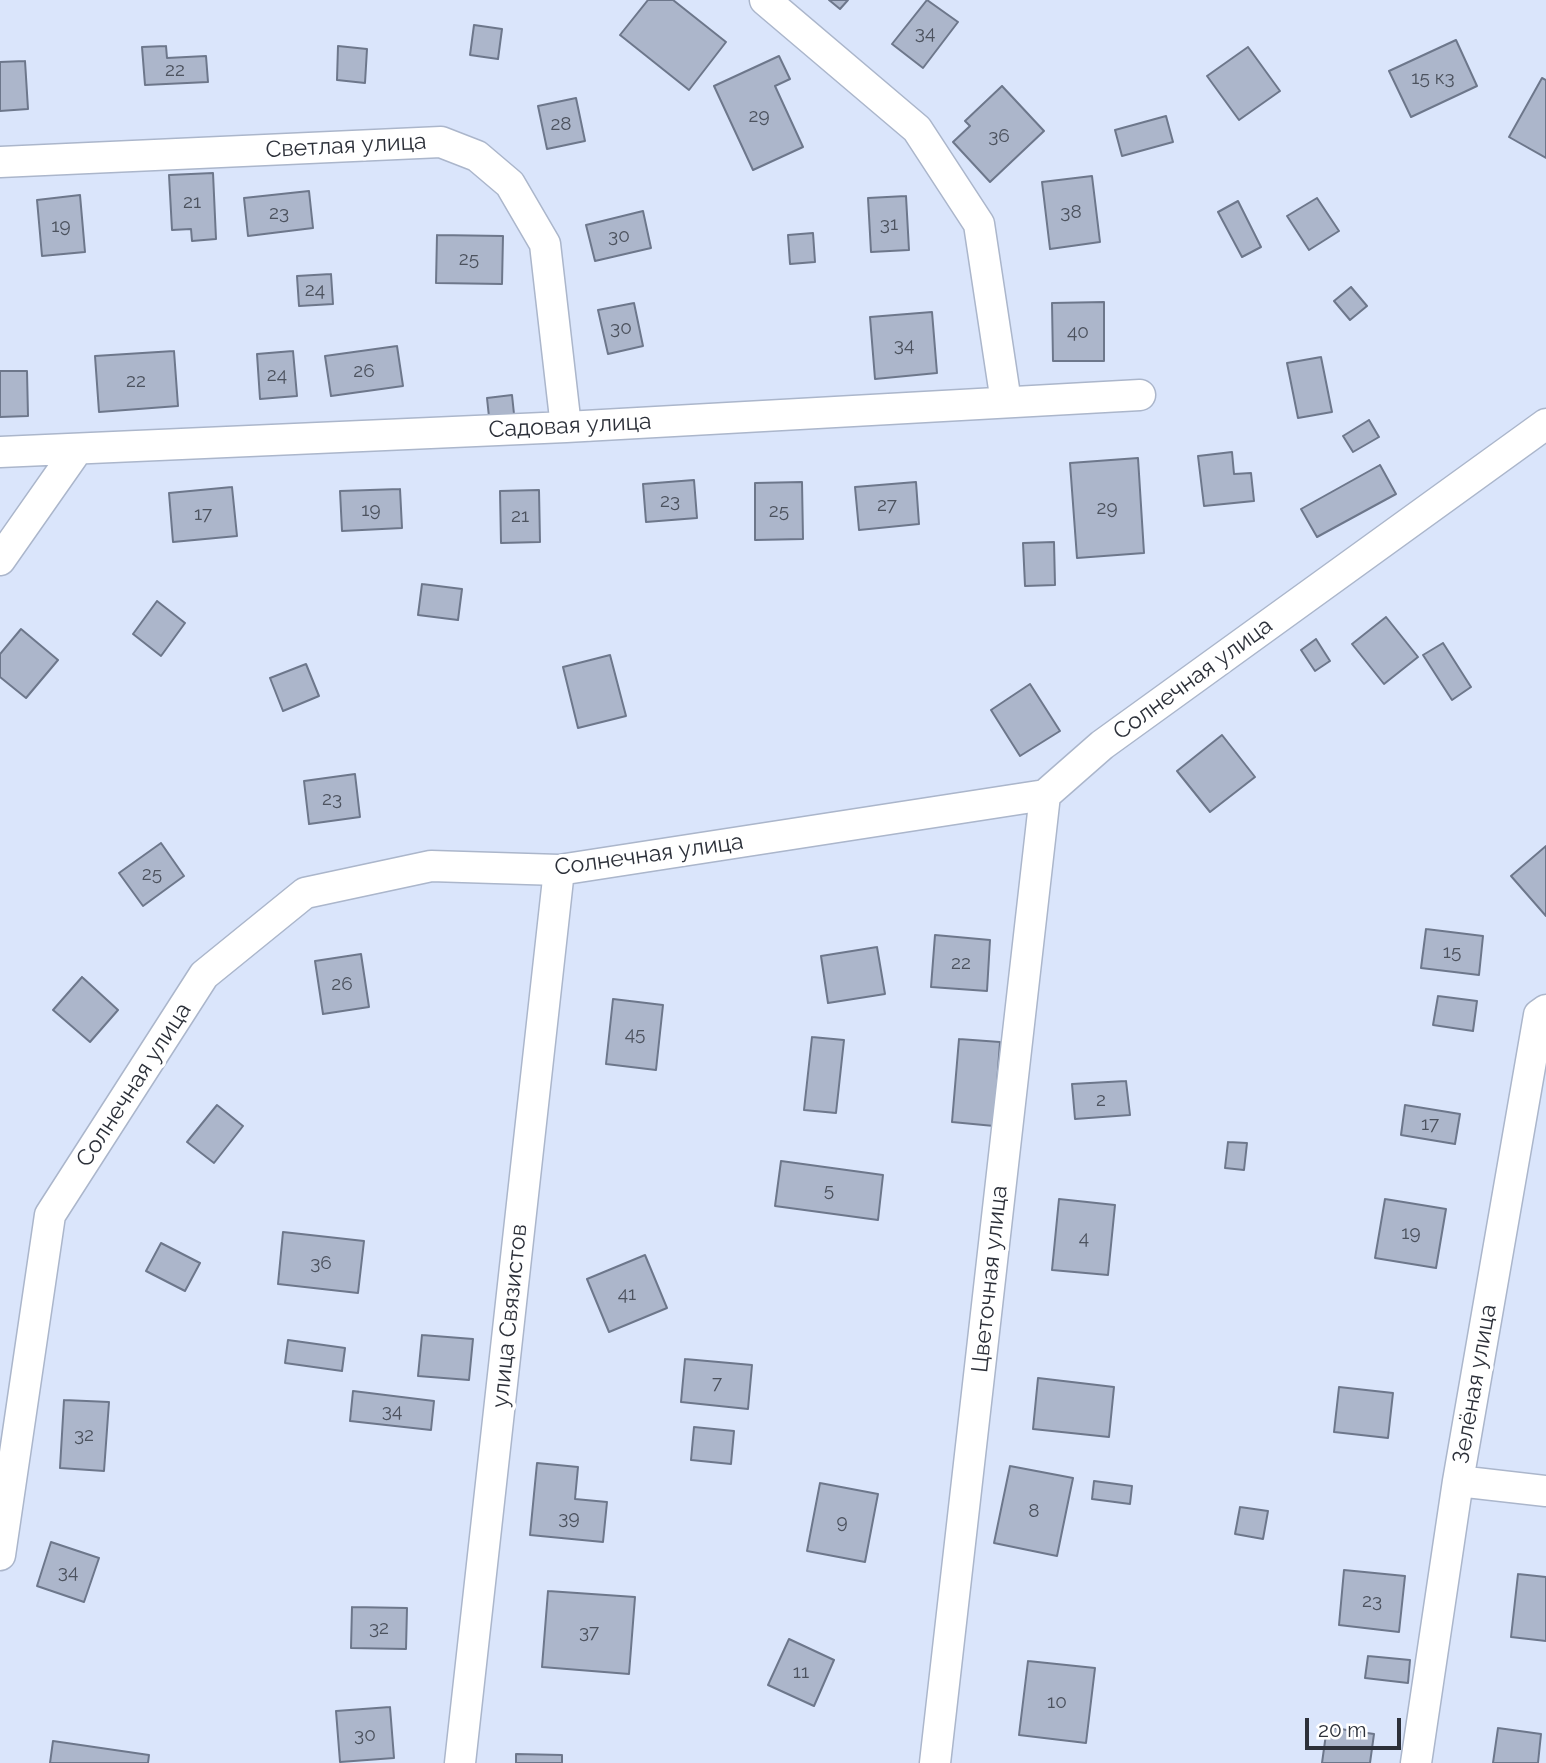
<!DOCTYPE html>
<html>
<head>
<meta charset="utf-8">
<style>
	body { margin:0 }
	#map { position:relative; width:1546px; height:1763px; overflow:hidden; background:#dae5fb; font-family:Raleway,sans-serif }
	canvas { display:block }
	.scale { position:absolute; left:1305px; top:1718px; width:96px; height:32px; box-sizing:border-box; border:4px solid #2c3039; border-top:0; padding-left:9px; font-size:21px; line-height:24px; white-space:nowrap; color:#2c3039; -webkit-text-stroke:5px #fff; paint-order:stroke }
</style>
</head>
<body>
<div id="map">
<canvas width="1546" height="1763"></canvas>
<div class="scale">20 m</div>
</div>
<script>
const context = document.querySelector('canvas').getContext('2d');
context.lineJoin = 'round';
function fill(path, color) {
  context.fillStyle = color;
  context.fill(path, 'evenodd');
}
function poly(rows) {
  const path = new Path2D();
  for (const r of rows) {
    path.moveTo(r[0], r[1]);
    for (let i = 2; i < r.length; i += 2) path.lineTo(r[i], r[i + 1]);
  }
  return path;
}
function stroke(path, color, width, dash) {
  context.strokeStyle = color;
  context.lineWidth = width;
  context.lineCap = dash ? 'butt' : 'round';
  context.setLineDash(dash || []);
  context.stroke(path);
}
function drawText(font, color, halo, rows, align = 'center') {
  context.font = font + ' Raleway,sans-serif';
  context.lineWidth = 7;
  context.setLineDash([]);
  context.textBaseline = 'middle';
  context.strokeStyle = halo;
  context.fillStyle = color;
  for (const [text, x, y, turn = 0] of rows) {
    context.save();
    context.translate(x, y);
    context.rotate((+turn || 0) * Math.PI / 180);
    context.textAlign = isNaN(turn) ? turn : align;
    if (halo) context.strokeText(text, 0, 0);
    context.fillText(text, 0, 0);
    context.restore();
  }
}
const building = poly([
	[648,0,673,0,726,42,689,90,620,35,648,0],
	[829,0,848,0,840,9,829,0],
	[927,0,958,22,923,68,892,44,927,0],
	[474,25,502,29,498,59,470,55,474,25],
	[1456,40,1477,86,1411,117,1389,71,1456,40],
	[166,46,167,58,206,56,208,82,145,85,142,47,166,46],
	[338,46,367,49,365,83,337,80,338,46],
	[1248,47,1280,91,1239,120,1207,76,1248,47],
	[779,56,790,79,775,86,803,147,753,170,714,86,779,56],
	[25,61,28,109,0,111,0,62,25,61],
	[1542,78,1546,80,1546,158,1509,137,1542,78],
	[1002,86,1044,131,990,182,953,142,970,126,965,121,1002,86],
	[576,98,585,141,547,149,538,106,576,98],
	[1166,116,1173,142,1122,156,1115,130,1166,116],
	[213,173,216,239,192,241,191,229,172,230,169,175,213,173],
	[1092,176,1100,242,1050,249,1042,182,1092,176],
	[309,191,313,228,248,236,244,198,309,191],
	[80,195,85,252,42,256,37,200,80,195],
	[906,196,909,250,871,252,868,198,906,196],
	[1317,198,1339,231,1309,250,1287,216,1317,198],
	[1238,201,1261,247,1242,257,1218,212,1238,201],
	[643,211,651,248,595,261,586,225,643,211],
	[813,233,815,262,790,264,788,235,813,233],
	[437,235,503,236,502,284,436,283,437,235],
	[331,274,333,304,299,306,297,276,331,274],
	[1351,287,1367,306,1350,320,1334,301,1351,287],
	[1104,302,1104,361,1053,361,1052,303,1104,302],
	[634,303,643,346,608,354,598,310,634,303],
	[932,312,937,373,875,379,870,317,932,312],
	[397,346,403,386,331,396,325,356,397,346],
	[174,351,178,406,99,412,95,356,174,351],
	[293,351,297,396,260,399,257,354,293,351],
	[1321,357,1332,412,1298,418,1287,363,1321,357],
	[0,371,27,371,28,416,0,417,0,371],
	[512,395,514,414,489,417,487,398,512,395],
	[1369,420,1379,437,1353,452,1343,436,1369,420],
	[1232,452,1234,474,1251,473,1254,501,1204,506,1198,456,1232,452],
	[1138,458,1144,553,1077,558,1070,463,1138,458],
	[1380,465,1396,494,1317,537,1301,509,1380,465],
	[694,480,697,518,646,522,643,484,694,480],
	[802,482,803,539,755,540,755,483,802,482],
	[916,482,919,524,859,530,855,487,916,482],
	[232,487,237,536,173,542,169,493,232,487],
	[400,489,402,528,342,531,340,491,400,489],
	[539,490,540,542,501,543,500,491,539,490],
	[1054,542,1055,585,1025,586,1023,543,1054,542],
	[422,584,462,589,458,620,418,615,422,584],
	[157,601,185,623,161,656,133,634,157,601],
	[1386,617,1418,657,1384,684,1352,644,1386,617],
	[21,629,58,660,26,698,0,677,0,654,21,629],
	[1316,639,1330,661,1315,671,1301,650,1316,639],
	[1443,643,1471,687,1452,700,1423,655,1443,643],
	[610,655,626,716,578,728,563,667,610,655],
	[306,664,319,696,283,711,270,678,306,664],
	[1030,684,1060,731,1020,756,991,710,1030,684],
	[1222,735,1255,777,1210,812,1177,771,1222,735],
	[355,774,360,817,309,824,304,781,355,774],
	[161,843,184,876,143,906,119,873,161,843],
	[1546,846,1546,916,1511,876,1546,846],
	[1426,929,1483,936,1479,975,1421,968,1426,929],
	[935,935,990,940,987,991,931,987,935,935],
	[877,947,885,994,828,1003,821,956,877,947],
	[361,954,369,1007,323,1014,315,961,361,954],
	[82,977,118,1010,90,1042,53,1010,82,977],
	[1438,996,1477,1001,1473,1031,1433,1025,1438,996],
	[613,999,663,1005,656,1070,606,1064,613,999],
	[812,1037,844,1040,836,1113,804,1110,812,1037],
	[959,1039,1000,1042,994,1126,952,1122,959,1039],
	[1126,1081,1130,1115,1075,1119,1072,1084,1126,1081],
	[217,1105,243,1126,214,1163,187,1142,217,1105],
	[1405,1105,1460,1114,1455,1144,1401,1135,1405,1105],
	[1228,1142,1247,1143,1244,1170,1225,1168,1228,1142],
	[781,1161,883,1175,878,1220,775,1206,781,1161],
	[1059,1199,1115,1205,1108,1275,1052,1270,1059,1199],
	[1385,1199,1446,1209,1436,1268,1375,1258,1385,1199],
	[283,1232,364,1241,358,1293,278,1284,283,1232],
	[161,1243,200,1263,185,1291,146,1271,161,1243],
	[645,1255,667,1308,609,1332,587,1279,645,1255],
	[422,1335,473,1339,469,1380,418,1376,422,1335],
	[288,1340,345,1348,342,1371,285,1363,288,1340],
	[685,1359,752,1365,748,1409,681,1402,685,1359],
	[1038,1378,1114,1387,1109,1437,1033,1429,1038,1378],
	[1339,1387,1393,1393,1388,1438,1334,1432,1339,1387],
	[353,1391,434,1401,431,1430,350,1421,353,1391],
	[64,1400,109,1402,104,1471,60,1468,64,1400],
	[694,1427,734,1431,731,1464,691,1460,694,1427],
	[537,1463,578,1467,575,1499,607,1502,603,1542,530,1535,537,1463],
	[1010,1466,1073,1478,1057,1556,994,1543,1010,1466],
	[1094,1481,1132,1486,1130,1504,1092,1499,1094,1481],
	[820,1483,878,1494,865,1562,807,1551,820,1483],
	[1240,1507,1268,1511,1263,1539,1235,1534,1240,1507],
	[51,1542,99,1558,84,1602,37,1586,51,1542],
	[1344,1570,1405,1576,1399,1632,1339,1625,1344,1570],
	[1518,1574,1546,1577,1546,1641,1511,1637,1518,1574],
	[548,1591,635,1597,629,1674,542,1667,548,1591],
	[352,1607,407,1608,406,1649,351,1648,352,1607],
	[789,1639,834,1660,814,1706,768,1685,789,1639],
	[1368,1656,1410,1660,1408,1683,1365,1678,1368,1656],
	[1028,1661,1095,1668,1086,1743,1019,1735,1028,1661],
	[390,1707,394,1758,340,1762,336,1711,390,1707],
	[1327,1727,1374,1734,1370,1763,1322,1763,1327,1727],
	[1498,1728,1541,1734,1538,1763,1493,1763,1498,1728],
	[53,1741,149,1755,148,1763,50,1763,53,1741],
	[516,1754,562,1755,562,1763,516,1763,516,1754]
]);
fill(building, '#acb6cb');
stroke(building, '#6d778b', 2);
const minor = poly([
	[765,0,917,129,979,224,1006,402],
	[0,162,441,142,477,156,510,184,545,244,566,427],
	[0,452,566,427,1140,395],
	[0,560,77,450],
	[1458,1481,1546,1491],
	[0,1555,50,1215,204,975,305,893,431,866,559,870,1045,795,1102,745,1546,424],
	[460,1763,559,870],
	[935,1763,1045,795],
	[1416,1763,1458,1481,1539,1015,1546,1010]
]);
stroke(minor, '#abb6cb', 33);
stroke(minor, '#fff', 30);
drawText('19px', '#4c525e', null, [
	["34",925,33],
	["22",175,70],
	["15 к3",1433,78],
	["29",759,116],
	["28",561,124],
	["36",999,136],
	["21",192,202],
	["38",1071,212],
	["23",279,213],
	["31",889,224],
	["19",61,226],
	["30",619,236],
	["25",469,259],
	["24",315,290],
	["30",621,328],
	["40",1078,332],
	["34",904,345],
	["26",364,371],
	["24",277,375],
	["22",136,381],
	["23",670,501],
	["27",887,505],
	["29",1107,508],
	["19",371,510],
	["25",779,511],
	["17",203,514],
	["21",520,516],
	["23",332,799],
	["25",152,874],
	["15",1452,952],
	["22",961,963],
	["26",342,984],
	["45",635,1034],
	["2",1101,1100],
	["17",1430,1124],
	["5",829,1190],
	["19",1411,1233],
	["4",1084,1238],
	["36",321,1263],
	["41",627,1294],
	["7",717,1383],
	["34",392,1411],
	["32",84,1435],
	["8",1034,1511],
	["39",569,1518],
	["9",842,1522],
	["34",68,1572],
	["23",1372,1601],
	["32",379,1628],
	["37",589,1632],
	["11",801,1672],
	["10",1057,1702],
	["30",365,1735]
]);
drawText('23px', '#2c3039', '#fff', [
	["Светлая улица",346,146,-3],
	["Садовая улица",570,426,-3],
	["Солнечная улица",1193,679,-36],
	["Солнечная улица",649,855,-8],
	["Солнечная улица",134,1085,-57],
	["Цветочная улица",990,1279,-84],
	["улица Связистов",510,1316,-84],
	["Зелёная улица",1475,1384,-80]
]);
</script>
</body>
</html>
